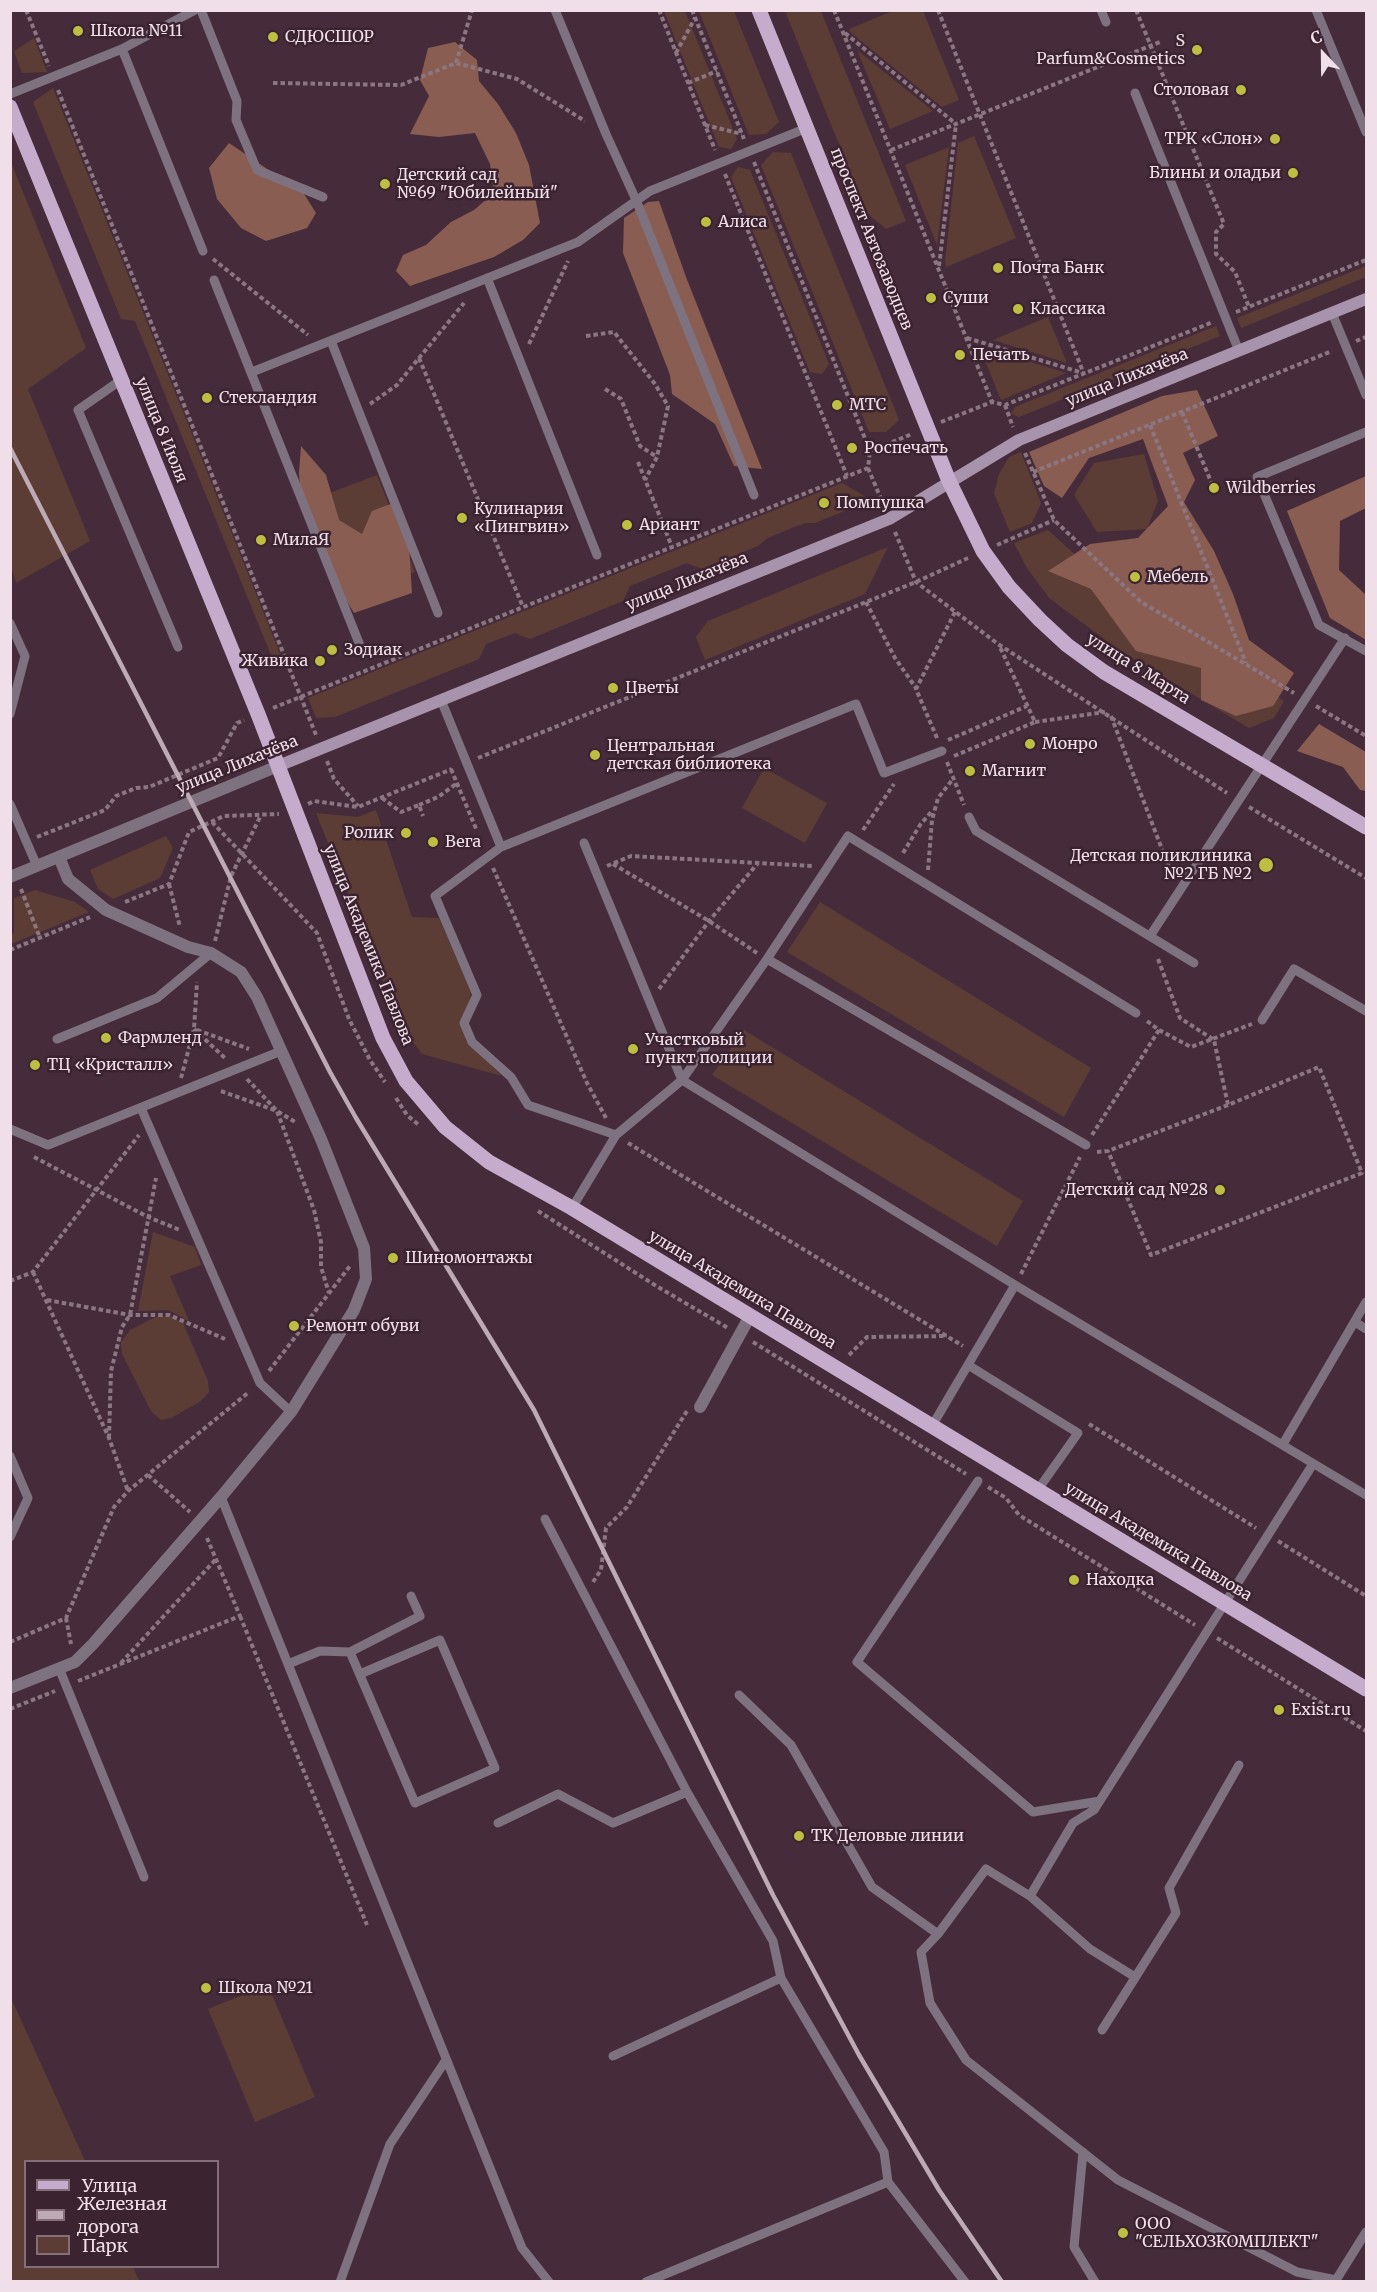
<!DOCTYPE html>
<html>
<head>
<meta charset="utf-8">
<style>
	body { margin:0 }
	#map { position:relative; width:1377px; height:2292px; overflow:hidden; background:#462c3b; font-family:Merriweather,serif }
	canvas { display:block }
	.frame { position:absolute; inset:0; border:12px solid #f0dfe8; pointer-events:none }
	.legend { position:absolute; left:24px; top:2160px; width:195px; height:108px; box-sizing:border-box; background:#3b2330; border:2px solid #836e7a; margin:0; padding:8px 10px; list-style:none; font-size:18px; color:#f0dfe8 }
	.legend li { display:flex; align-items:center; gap:12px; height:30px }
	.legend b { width:30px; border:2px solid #836e7a }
	.north { position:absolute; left:1293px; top:24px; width:60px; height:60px; -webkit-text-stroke:4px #3b2330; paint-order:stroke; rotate:338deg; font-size:16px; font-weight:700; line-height:24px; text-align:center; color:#f0dfe8 }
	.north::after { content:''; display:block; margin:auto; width:21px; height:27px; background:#f0dfe8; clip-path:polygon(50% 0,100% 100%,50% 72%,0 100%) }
</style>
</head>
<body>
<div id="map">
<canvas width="1377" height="2292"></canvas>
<div class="frame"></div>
<ul class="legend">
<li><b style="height:8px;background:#c6accc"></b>Улица</li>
<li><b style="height:8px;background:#bdaab4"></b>Железная дорога</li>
<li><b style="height:16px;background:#5c3d35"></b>Парк</li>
</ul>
<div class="north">С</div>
</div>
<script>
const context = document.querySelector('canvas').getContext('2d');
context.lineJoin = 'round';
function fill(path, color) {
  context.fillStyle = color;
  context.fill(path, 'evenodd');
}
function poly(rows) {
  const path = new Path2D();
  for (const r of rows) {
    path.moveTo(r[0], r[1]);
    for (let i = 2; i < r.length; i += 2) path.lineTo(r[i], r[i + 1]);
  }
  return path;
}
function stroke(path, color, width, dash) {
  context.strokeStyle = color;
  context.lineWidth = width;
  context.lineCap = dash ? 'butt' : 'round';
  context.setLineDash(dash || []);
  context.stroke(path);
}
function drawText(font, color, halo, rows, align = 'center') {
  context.font = font + ' Merriweather,serif';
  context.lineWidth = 5;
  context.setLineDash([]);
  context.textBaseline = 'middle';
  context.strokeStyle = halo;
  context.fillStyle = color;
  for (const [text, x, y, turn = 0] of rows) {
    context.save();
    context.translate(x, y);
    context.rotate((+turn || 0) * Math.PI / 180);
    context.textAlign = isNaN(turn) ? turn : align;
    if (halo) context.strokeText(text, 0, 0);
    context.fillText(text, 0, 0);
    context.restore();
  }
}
fill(poly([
	[895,10,923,11,959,100,942,107,850,32,849,29],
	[664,11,685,11,737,139,731,149,719,147],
	[699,11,734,11,779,122,766,134,749,135],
	[785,11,821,11,906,221,886,229,867,213],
	[34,38,47,72,22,73,14,51],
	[857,50,933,111,890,129],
	[53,88,281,656,273,660,135,321,121,319,33,102],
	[974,136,1016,238,946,267,945,262,958,143],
	[949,147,937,245,905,165],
	[773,152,791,153,899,420,886,432,869,432,761,165],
	[10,160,86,348,28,389,90,541,16,583,10,563],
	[738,167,750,170,829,364,822,374,810,372,731,177],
	[1366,266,1366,277,1241,328,1237,318],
	[1048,317,1067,363,993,340],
	[1216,326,1220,336,1019,417,1011,414,1015,407],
	[979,346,1066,373,1001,400],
	[1021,452,1041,503,1032,523,1010,532,994,493,999,474,1009,457],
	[1144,454,1158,501,1147,529,1097,532,1074,495,1094,463],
	[377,475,415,572,347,598,309,501],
	[842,483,866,497,852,508,815,523,806,523,794,527,768,538,758,546,702,569,687,563,630,586,623,601,530,639,515,633,486,644,479,659,335,717,316,718,308,698],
	[1048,530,1137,611,1284,701,1274,718,1249,728,1119,650,1049,598,1027,568,1014,543],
	[888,547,865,594,705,660,696,637,708,621],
	[764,768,827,803,805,843,742,808],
	[376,810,412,917,439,918,471,992,465,1039,502,1076,422,1054,401,1026,316,813,358,817],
	[166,836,173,848,160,878,113,899,98,889,90,870],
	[35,890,75,902,89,912,11,944,11,935,14,933,14,898],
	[820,902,1091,1068,1064,1117,787,952],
	[744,1030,1023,1201,997,1246,712,1075],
	[153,1232,195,1247,201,1265,170,1276,189,1321,168,1310,138,1311],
	[170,1316,183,1323,208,1381,209,1392,201,1401,171,1418,161,1420,151,1411,122,1354,121,1342,130,1330,156,1317],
	[268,1985,315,2097,255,2122,208,2009],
	[11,1998,85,2161,26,2162,26,2266,133,2267,139,2281,11,2281]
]), '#5c3d35');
fill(poly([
	[455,42,477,60,479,81,498,104,516,133,529,165,540,223,523,240,494,257,410,286,396,271,403,255,426,245,451,222,474,210,494,193,490,164,475,133,439,137,410,134,429,96,420,80,428,48],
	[229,143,304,194,316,213,307,228,266,241,241,228,217,199,209,168],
	[659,201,686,277,762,469,734,466,715,424,672,394,670,375,623,253,624,218,648,202],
	[1197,390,1218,436,1183,453,1195,480,1184,502,1214,551,1233,594,1249,640,1294,673,1273,706,1236,716,1201,700,1201,668,1136,651,1091,589,1048,571,1090,544,1138,538,1168,506,1143,439,1089,458,1062,498,1044,486,1029,452,1162,396],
	[301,446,326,475,339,520,362,534,372,511,393,503,409,545,412,593,354,613,325,566,301,505,299,473],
	[1366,476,1366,508,1340,521,1339,570,1366,595,1366,640,1330,618,1287,511],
	[1319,724,1366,752,1366,791,1360,790,1343,767,1297,751]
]), '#8a5d52');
stroke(poly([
	[26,10,49,66],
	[659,10,715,150],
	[692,10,744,139],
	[834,10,992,402],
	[938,10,1084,374],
	[1136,10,1224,224,1216,232,1216,254,1235,272,1249,307],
	[845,33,956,124],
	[676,53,695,18],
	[456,63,472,10],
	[273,83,401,85,456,63,517,79,585,121],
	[688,83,717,71],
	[58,90,316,735],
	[705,125,742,134],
	[891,150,1160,42],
	[754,162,870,451],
	[725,174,847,476],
	[213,259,308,335],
	[939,266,956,124],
	[1236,312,1366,260],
	[586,336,614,332,655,384,668,406,657,457,645,480],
	[967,338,1083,373],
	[1356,341,1366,337],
	[529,344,568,261],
	[419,358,523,607],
	[605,389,621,399,640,446,657,457],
	[370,404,397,385,464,303],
	[1005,405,1013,427],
	[1182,412,1212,484],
	[941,422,992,402,1005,405,1213,322],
	[1150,425,1246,663],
	[1025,453,1054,520,1141,602,1294,693],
	[638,462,672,547],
	[868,468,884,506],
	[1033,472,1332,351],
	[895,532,916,582,998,644,1227,793],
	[997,545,1054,520],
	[866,602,895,658,916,688],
	[1316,706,1366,736],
	[273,708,868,468,870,451,912,434],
	[1111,716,1173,878],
	[1035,722,1105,712],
	[937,738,916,689,955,612],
	[948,740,1027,706],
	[954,756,1035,722,999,645],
	[478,758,916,582,968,558],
	[327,761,334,779,358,806],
	[947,762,964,805],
	[451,769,477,831],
	[382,798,401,812,419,805,423,816],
	[308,804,314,801,358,807,452,769],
	[419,805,438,797,456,784],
	[1249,807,1366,878],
	[212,822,317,933,349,1019,370,1060,385,1082],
	[863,830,894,784],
	[37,837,105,810,116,796,136,788,149,787,218,758,237,723,244,720],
	[903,853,920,825,933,810],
	[613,864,709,921,757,953],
	[607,866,631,856,813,866],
	[493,868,587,1083,606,1118],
	[928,870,932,820,938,798,953,779],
	[169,884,180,927],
	[21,889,40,938],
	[125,902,169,884,189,832,224,816,279,814],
	[215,941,231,876,261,815],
	[10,950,90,917],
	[1158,959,1180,1018,1214,1040,1228,1105],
	[659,989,709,921,758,863],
	[194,1029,226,1059],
	[197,1030,249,1049],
	[1159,1030,1191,1047,1252,1024],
	[181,1078,194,1029,197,982],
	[247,1079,277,1111,297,1123],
	[221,1091,277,1111,314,1210,321,1242,321,1267,329,1293],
	[396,1098,407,1115,420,1126],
	[1092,1135,1159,1030,1147,1021],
	[628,1143,963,1346],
	[1097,1152,1108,1151,1228,1105,1319,1067,1362,1173,1151,1255,1108,1151],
	[34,1157,148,1217,180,1230],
	[538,1211,658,1287,728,1328],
	[33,1272,109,1438,128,1491],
	[1021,1274,1080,1157],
	[10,1281,33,1272,139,1135],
	[47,1300,130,1315,169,1315,225,1339],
	[753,1342,966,1474],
	[849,1355,867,1337,947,1336],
	[269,1371,350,1266],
	[1089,1424,1256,1528],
	[109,1438,111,1371,122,1327,130,1315,156,1178],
	[148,1475,190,1512],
	[988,1487,1006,1498,1019,1515,1195,1625],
	[1278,1541,1366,1596],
	[593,1582,601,1570,606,1528,627,1507,687,1411],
	[240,1616,367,1925],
	[66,1618,71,1644],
	[1217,1638,1366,1731],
	[10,1642,66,1618,114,1507,128,1491,249,1392],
	[121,1663,216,1559],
	[78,1681,240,1616,207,1538],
	[10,1709,55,1691]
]), '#8c7682', 4, [4.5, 3]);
stroke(poly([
	[201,10,237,101,236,120,257,170,323,197],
	[555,10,606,134,636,200,754,495],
	[1101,10,1106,22],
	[1316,10,1366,132],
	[122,49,195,10],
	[1135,93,1239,351],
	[10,94,122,49,203,251],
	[487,278,597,555],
	[214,280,361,648],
	[1332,313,1366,395],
	[331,341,438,613],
	[252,372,578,242,650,191,807,128],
	[121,380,78,410,178,647],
	[1366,432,1257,477,1319,625,1366,651],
	[10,623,25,656,10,714],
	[441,700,501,847,856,704,884,773,942,751],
	[10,804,37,866],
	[969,817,976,831,1194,963],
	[584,843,682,1080,767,959,848,836,1136,1013],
	[501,847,435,896,477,995,464,1023,472,1042,511,1077,528,1105,616,1135],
	[1150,936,1345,638],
	[767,959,1086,1145],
	[1262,1020,1294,969,1366,1011],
	[57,1039,157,998,211,953],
	[141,1108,260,1383,291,1412],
	[10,1129,48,1145,281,1051],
	[572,1208,616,1135,682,1080,1015,1285,1366,1495],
	[1355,1322,1366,1329],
	[968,1365,1078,1433,1037,1491],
	[932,1426,1015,1285],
	[1283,1444,1366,1302],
	[10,1456,28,1498,10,1537],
	[978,1481,857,1662,1033,1812,1100,1801],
	[221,1497,522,2248,549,2282],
	[545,1519,687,1792],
	[350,1652,415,1803,495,1768,440,1640,360,1674],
	[288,1664,320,1651,350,1652,420,1616,411,1596],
	[59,1668,144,1877],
	[739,1695,791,1745,872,1887,938,1934],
	[498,1823,558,1794,613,1823,687,1792,773,1941,781,1978,884,2152,888,2182],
	[1030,1896,986,1869,938,1934,921,1952,930,2003,966,2060,1118,2180,1297,2272,1336,2280,1366,2232],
	[1135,1977,1090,1949,1030,1896,1073,1823,1094,1810,1313,1464],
	[1102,2030,1176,1913,1169,1888,1239,1765],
	[613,2056,781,1978],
	[1083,2152,1074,2247,1095,2282],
	[340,2282,390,2144,446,2060],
	[646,2282,888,2182,965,2282]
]), '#7e7281', 9);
stroke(poly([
	[700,1407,750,1316],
	[10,1688,75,1662,93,1644,221,1497,291,1412,354,1310,366,1279,364,1248,321,1139,257,997,241,972,211,953,188,947,106,910,68,879,59,857]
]), '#7e7281', 12);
stroke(poly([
	[10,877,278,766]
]), '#7e7281', 12);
stroke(poly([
	[278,766,889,519,1019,440,1366,299]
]), '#a793ab', 12);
stroke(poly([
	[759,10,949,481,983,551,1009,587,1040,620,1067,645,1104,672,1366,827],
	[10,107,258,714,383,1038,406,1081,445,1127,489,1162,572,1208,1366,1689]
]), '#c6accc', 15);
stroke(poly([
	[10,448,330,1072,356,1118,534,1410,773,1895,859,2055,939,2190,1002,2282]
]), '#bdaab4', 4.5);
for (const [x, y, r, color] of [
	[78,31,6,"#bebe42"],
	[273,37,6,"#bebe42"],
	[1197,50,6,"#bebe42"],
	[1241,90,6,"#bebe42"],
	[1275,139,6,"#bebe42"],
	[1293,173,6,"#bebe42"],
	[385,184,6,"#bebe42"],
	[706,222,6,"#bebe42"],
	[998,268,6,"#bebe42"],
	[931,298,6,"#bebe42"],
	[1018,309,6,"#bebe42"],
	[960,355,6,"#bebe42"],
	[207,398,6,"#bebe42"],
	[837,405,6,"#bebe42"],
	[852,448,6,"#bebe42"],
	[1214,488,6,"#bebe42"],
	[824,503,6,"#bebe42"],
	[462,518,6,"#bebe42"],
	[627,525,6,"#bebe42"],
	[261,540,6,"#bebe42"],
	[1135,577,6,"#bebe42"],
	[332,650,6,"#bebe42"],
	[320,661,6,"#bebe42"],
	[613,688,6,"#bebe42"],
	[1030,744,6,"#bebe42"],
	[595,755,6,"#bebe42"],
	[970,771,6,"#bebe42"],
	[406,833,6,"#bebe42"],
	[433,842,6,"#bebe42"],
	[1266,865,8,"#bebe42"],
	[106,1038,6,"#bebe42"],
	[633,1049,6,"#bebe42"],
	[35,1065,6,"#bebe42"],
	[1220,1190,6,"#bebe42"],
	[393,1258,6,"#bebe42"],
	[294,1326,6,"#bebe42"],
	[1074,1580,6,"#bebe42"],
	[1279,1710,6,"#bebe42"],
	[799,1836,6,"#bebe42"],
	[206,1988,6,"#bebe42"],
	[1123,2233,6,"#bebe42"]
]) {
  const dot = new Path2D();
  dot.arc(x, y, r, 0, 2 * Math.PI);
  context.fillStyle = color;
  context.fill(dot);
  stroke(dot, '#3b2330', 2);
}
drawText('16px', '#f0dfe8', '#3b2330', [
	["Школа №11",90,31],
	["СДЮСШОР",285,37],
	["S",1185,41,"right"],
	["Parfum&Cosmetics",1185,59,"right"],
	["Столовая",1229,90,"right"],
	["ТРК «Слон»",1263,139,"right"],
	["Блины и оладьи",1281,173,"right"],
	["Детский сад",397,175],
	["№69 \"Юбилейный\"",397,193],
	["Алиса",718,222],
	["Почта Банк",1010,268],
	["Суши",943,298],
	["Классика",1030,309],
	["Печать",972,355],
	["Стекландия",219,398],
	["МТС",849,405],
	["Роспечать",864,448],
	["Wildberries",1226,488],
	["Помпушка",836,503],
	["Кулинария",474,509],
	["«Пингвин»",474,527],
	["Ариант",639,525],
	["МилаЯ",273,540],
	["Мебель",1147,577],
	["Зодиак",344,650],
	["Живика",308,661,"right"],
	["Цветы",625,688],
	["Монро",1042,744],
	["Центральная",607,746],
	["детская библиотека",607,764],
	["Магнит",982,771],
	["Ролик",394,833,"right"],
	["Вега",445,842],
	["Детская поликлиника",1252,856,"right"],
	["№2 ГБ №2",1252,874,"right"],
	["Фармленд",118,1038],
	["Участковый",645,1040],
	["пункт полиции",645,1058],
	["ТЦ «Кристалл»",47,1065],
	["Детский сад №28",1208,1190,"right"],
	["Шиномонтажы",405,1258],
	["Ремонт обуви",306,1326],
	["Находка",1086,1580],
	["Exist.ru",1291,1710],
	["ТК Деловые линии",811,1836],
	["Школа №21",218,1988],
	["ООО",1135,2224],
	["\"СЕЛЬХОЗКОМПЛЕКТ\"",1135,2242]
], 'left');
drawText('16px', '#f0dfe8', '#3b2330', [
	["проспект Автозаводцев",871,239,68],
	["улица Лихачёва",1127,378,-22],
	["улица 8 Июля",161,430,68],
	["улица Лихачёва",687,582,-22],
	["улица 8 Марта",1138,669,32],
	["улица Лихачёва",237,765,-22],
	["улица Академика Павлова",368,945,68],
	["улица Академика Павлова",742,1290,31],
	["улица Академика Павлова",1158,1542,31]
]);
</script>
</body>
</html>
